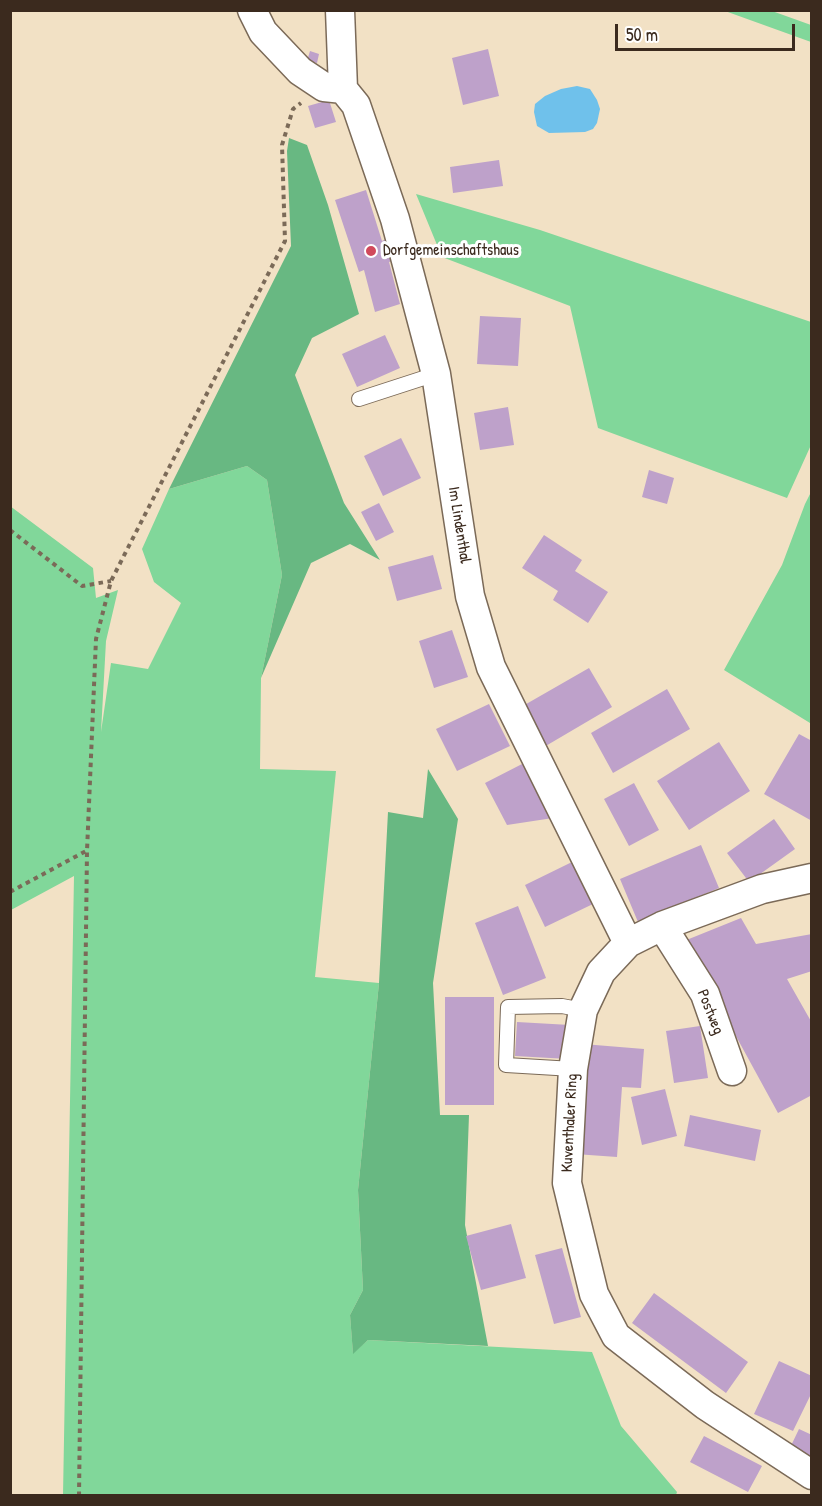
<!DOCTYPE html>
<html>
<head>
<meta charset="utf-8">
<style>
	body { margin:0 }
	#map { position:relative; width:822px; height:1506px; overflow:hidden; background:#f2e1c5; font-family:"Patrick Hand",sans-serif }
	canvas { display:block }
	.frame { position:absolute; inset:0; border:12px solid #3b2a1e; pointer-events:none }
	.scale { position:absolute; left:615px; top:24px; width:180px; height:27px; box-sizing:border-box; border:3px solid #3b2a1e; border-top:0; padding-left:8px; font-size:18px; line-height:21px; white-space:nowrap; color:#3b2a1e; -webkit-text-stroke:4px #fff; paint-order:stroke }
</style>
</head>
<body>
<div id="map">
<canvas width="822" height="1506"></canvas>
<div class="frame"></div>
<div class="scale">50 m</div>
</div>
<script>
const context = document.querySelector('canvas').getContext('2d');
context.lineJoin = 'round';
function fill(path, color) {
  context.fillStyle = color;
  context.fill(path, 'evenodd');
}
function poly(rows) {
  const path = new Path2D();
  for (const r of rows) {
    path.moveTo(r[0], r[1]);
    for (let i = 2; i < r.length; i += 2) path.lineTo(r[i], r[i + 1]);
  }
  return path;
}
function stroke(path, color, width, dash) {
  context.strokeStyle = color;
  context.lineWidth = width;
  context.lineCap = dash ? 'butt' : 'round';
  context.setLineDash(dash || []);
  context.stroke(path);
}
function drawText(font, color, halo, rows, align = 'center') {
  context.font = font + ' "Patrick Hand",sans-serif';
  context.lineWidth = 6;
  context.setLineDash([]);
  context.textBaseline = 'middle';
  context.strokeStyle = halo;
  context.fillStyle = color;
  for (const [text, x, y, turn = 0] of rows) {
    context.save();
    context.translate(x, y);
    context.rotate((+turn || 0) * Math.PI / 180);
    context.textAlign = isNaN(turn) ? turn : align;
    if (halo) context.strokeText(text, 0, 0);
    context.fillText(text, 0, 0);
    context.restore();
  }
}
fill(poly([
	[725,11,772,11,811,25,811,42],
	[416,194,540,230,811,322,811,445,787,498,598,428,570,306,442,257],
	[247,466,267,480,282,575,261,678,260,769,336,771,315,977,379,983,358,1190,363,1290,350,1315,353,1353,368,1340,592,1352,621,1426,677,1492,676,1495,63,1495,74,876,11,910,10,506,93,568,96,598,118,590,106,641,101,732,111,663,148,669,181,603,154,582,142,549,169,489],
	[811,492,812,720,810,723,724,670,782,565,805,504]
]), '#81d79a');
fill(poly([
	[289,138,307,145,328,205,359,314,312,338,295,375,344,503,380,560,350,544,311,563,261,678,282,575,267,480,247,466,169,489,291,246,287,151],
	[428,769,458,819,433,983,440,1115,469,1115,465,1225,488,1346,368,1340,353,1354,350,1315,363,1290,358,1190,379,983,388,812,423,818]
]), '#68b882');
fill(poly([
	[577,86,590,89,597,100,600,109,597,123,593,129,585,132,549,133,537,126,534,112,535,104,545,96,561,89]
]), '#6fc1eb');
fill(poly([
	[488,49,499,96,463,105,452,58],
	[310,51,319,54,317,63,307,61],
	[329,100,336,122,315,128,308,106],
	[499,160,503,186,453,193,450,167],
	[366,190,382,241,386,239,393,261,389,262,400,304,375,312,364,270,359,272,335,200],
	[480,316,521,318,518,366,477,364],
	[385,335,400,368,357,387,342,354],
	[508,407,514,445,480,450,474,413],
	[401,438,421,478,383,496,364,456],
	[649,470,674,478,667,504,642,497],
	[379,503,394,532,376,541,361,512],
	[544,535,582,560,575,571,608,592,588,623,553,600,558,591,522,568],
	[433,555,442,589,397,601,388,567],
	[452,630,468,677,434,688,419,641],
	[589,668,612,707,544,747,521,707],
	[667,689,690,729,613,773,591,733],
	[489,704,510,746,457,771,436,729],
	[799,734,812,741,812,821,764,794],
	[719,742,750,791,689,830,657,781],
	[524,763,553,818,507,825,485,783],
	[634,783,659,830,629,846,604,799],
	[774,819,795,849,749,882,727,853],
	[701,845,719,888,638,922,620,879],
	[572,862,593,904,545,927,525,885],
	[518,906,546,978,503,995,475,923],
	[741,918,756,944,812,934,812,971,787,979,812,1023,812,1095,778,1113,684,941],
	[445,997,494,997,494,1105,445,1105],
	[517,1022,570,1025,568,1059,515,1056],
	[700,1026,708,1078,674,1083,666,1031],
	[583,1044,644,1049,641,1088,622,1087,617,1157,575,1154],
	[665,1089,677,1136,642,1145,631,1097],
	[690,1115,761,1130,755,1161,684,1146],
	[511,1224,526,1278,481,1290,466,1236],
	[562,1248,581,1317,554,1324,535,1255],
	[654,1293,748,1362,726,1393,632,1323],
	[779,1361,812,1376,812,1392,793,1431,754,1414],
	[799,1429,812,1435,812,1463,788,1452],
	[704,1436,762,1466,748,1492,690,1462]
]), '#bea1ca');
const service = poly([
	[359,399,436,374],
	[573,1069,506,1065,508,1007,562,1006,583,1010]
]);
const minor = poly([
	[252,10,263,32,300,71,324,87,343,89],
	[340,10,343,89],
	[343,89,356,105,395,219,436,374,470,596,491,667,628,943],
	[812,878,762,889,662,926,628,943,601,972,583,1010,573,1069,567,1183,594,1294,616,1336,705,1405,812,1475],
	[662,926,705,994,732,1071]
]);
stroke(service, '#7b6a58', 16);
stroke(minor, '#7b6a58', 31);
stroke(poly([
	[10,530,82,586,111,581],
	[10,892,86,851],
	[79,1496,87,851,96,639,111,581,285,241,282,145,293,109,301,103]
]), '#7b6a58', 4, [4.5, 4.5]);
stroke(service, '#fff', 14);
stroke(minor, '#fff', 28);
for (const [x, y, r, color] of [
	[371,251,6,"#d1495b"]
]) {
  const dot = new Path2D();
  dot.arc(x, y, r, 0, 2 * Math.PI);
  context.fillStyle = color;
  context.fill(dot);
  stroke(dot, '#fff', 2);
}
drawText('16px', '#3b2a1e', '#fff', [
	["Dorfgemeinschaftshaus",383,251]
], 'left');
drawText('16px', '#3b2a1e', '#fff', [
	["Im Lindenthal",459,525,81],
	["Postweg",710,1012,68],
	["Kuventhaler Ring",570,1123,-87]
]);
</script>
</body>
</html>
